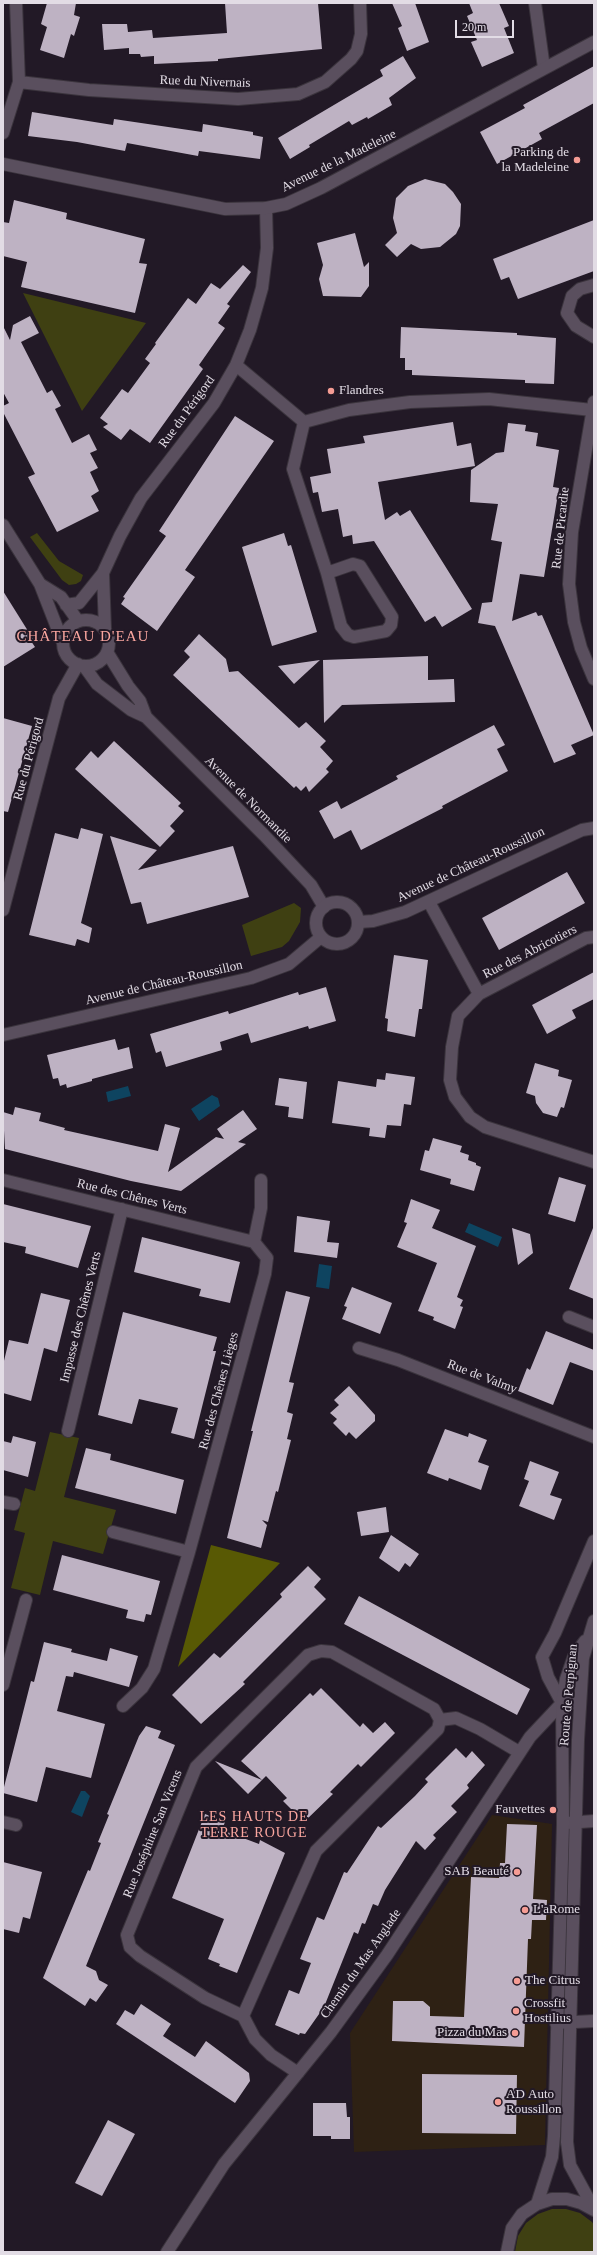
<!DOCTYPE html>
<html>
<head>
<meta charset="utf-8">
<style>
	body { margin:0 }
	#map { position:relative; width:597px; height:2255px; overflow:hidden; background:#221926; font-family:Georgia,serif }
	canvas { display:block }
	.frame { position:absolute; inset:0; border:4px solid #e2dce5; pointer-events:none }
	.scale { position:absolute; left:455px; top:20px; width:59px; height:18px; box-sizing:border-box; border:2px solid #e2dce5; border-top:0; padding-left:5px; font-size:12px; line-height:14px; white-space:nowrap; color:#e2dce5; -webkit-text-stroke:3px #221926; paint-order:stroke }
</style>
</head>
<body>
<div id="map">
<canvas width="597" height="2255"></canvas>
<div class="frame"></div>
<div class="scale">20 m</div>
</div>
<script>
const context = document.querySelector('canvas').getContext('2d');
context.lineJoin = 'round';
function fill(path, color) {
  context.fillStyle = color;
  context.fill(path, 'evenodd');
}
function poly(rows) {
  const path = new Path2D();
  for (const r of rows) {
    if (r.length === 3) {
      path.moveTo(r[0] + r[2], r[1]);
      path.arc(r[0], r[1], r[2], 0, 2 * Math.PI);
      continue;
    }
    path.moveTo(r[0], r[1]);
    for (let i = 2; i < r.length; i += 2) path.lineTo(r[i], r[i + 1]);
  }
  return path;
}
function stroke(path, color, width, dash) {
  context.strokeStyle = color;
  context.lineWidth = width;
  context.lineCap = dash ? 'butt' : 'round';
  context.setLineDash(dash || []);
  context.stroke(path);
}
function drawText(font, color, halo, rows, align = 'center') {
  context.font = font + ' Georgia,serif';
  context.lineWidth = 4;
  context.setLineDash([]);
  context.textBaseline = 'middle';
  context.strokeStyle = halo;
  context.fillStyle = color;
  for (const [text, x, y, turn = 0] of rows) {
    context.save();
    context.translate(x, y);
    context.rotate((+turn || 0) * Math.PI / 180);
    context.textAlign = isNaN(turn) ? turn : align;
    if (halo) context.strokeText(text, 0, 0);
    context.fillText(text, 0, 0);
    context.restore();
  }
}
fill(poly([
	[492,1815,552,1824,545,2145,354,2152,350,2033]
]), '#2e2114');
fill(poly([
	[23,293,146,323,82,411],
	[37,533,59,561,83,575,81,581,76,584,69,585,62,580,30,537],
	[294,903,301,908,300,922,289,941,282,947,251,956,242,925],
	[50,1432,79,1438,64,1497,116,1510,103,1554,53,1541,40,1595,11,1588,25,1533,14,1530,25,1488,35,1491],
	[552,2209,566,2209,580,2213,592,2222,594,2225,594,2252,515,2252,518,2236,526,2223,538,2214]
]), '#3f4012');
fill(poly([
	[211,1545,280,1563,178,1667]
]), '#585904');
fill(poly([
	[128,1086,131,1096,108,1102,106,1092],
	[212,1095,218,1098,220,1106,199,1121,191,1109],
	[469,1223,502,1237,498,1247,465,1232],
	[319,1264,332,1266,329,1289,316,1287],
	[81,1791,85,1791,90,1796,82,1817,71,1812]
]), '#0e4460');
fill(poly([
	[47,3,76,3,74,15,80,17,74,36,71,34,64,58,40,50,47,27,41,24],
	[225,3,318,3,322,49,218,59,218,61,154,64,154,56,141,57,140,54,129,54,129,48,104,50,102,24,127,24,128,32,152,30,153,38,227,33],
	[392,3,415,3,429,42,407,51,398,28,402,26],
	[469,3,499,3,509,26,504,28,514,53,482,67,471,42,477,40,467,16,473,13],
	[403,56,416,78,389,98,392,105,368,119,367,117,352,125,349,121,309,145,310,147,290,159,278,138,383,76,380,70],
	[594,66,594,103,539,133,542,139,497,164,480,132,525,108,523,105],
	[32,112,113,125,114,119,202,132,203,124,253,132,253,135,263,137,260,159,199,151,198,156,127,143,125,151,77,142,28,136],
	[425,179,445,184,453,192,461,204,460,226,456,234,440,247,421,249,411,244,397,257,385,245,397,233,393,218,396,198,408,186],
	[14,200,67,213,66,219,145,239,139,263,147,264,135,313,21,287,27,262,3,256,3,222,9,223],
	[594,220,594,271,518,299,509,277,501,280,493,259],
	[355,233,364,267,369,262,369,286,361,297,323,296,319,279,323,265,317,243],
	[243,265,251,272,227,304,230,306,218,323,225,328,199,365,203,369,150,443,130,429,121,440,103,427,108,424,100,418,122,389,128,393,150,363,145,359,156,344,155,343,188,298,196,304,211,283,220,289],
	[30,316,39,333,21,342,47,393,52,390,61,406,55,409,72,443,89,434,97,450,90,453,98,468,90,472,99,491,91,496,99,511,57,532,28,477,35,474,3,412,3,406,9,403,3,392,3,326,10,340,13,325],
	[401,327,517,333,517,335,556,338,554,384,525,383,525,380,412,375,412,370,405,370,405,358,400,358],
	[235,416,274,441,185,570,195,577,157,631,121,604,125,598,123,597,166,536,159,531],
	[453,422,457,446,471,443,475,466,378,482,385,520,397,512,400,516,410,510,472,609,442,627,435,616,425,622,374,541,353,544,352,535,343,537,338,509,322,512,318,492,313,493,310,477,331,473,327,449,365,443,363,436],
	[508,423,526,425,525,431,538,433,536,446,559,450,553,487,559,488,544,577,520,574,512,621,536,612,538,616,542,615,594,735,571,745,576,754,554,763,495,626,478,623,482,603,492,602,502,542,491,540,498,504,470,502,471,470,496,453,504,452],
	[284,533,288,546,291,545,317,632,272,646,242,547],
	[3,591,33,639,31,641,35,647,3,667],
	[199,634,226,659,229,672,238,671,299,728,306,722,326,741,320,747,333,761,326,769,329,772,309,792,306,786,301,791,296,786,294,788,173,675,190,657,184,651],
	[428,656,428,680,454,679,455,702,342,705,324,723,323,660],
	[320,660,294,684,278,666],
	[3,718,32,726,8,812,3,811],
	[494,725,505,745,497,749,508,771,442,806,443,808,361,850,351,830,334,839,319,811,337,801,341,809,398,779,396,776],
	[114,741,181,803,178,806,184,811,170,826,175,831,160,847,75,769,91,751,98,758],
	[81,828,103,834,81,923,92,928,89,943,77,939,75,946,29,935,55,833,78,839],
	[110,836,157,850,138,870,233,846,249,897,147,924,141,902,131,904],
	[567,872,585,903,499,950,482,918],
	[394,955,428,960,422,1009,419,1009,415,1037,387,1031,388,1019,385,1018],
	[594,972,594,999,572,1010,576,1018,547,1034,532,1005],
	[326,987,336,1021,309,1029,308,1026,251,1043,248,1033,220,1042,222,1050,166,1067,161,1051,156,1053,150,1034,228,1011,229,1014,298,992,299,995],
	[115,1039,118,1050,129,1047,133,1068,92,1079,92,1081,67,1088,66,1084,60,1086,58,1078,53,1079,47,1055],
	[535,1063,559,1070,558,1076,572,1080,564,1108,561,1107,557,1117,543,1113,536,1103,535,1096,526,1093],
	[386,1073,415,1077,411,1105,404,1104,401,1126,387,1125,385,1138,369,1136,370,1128,332,1123,338,1081,376,1087,377,1079,385,1080],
	[279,1078,307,1082,303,1119,288,1117,289,1107,275,1105],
	[15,1107,41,1113,39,1121,65,1128,64,1130,158,1151,165,1124,180,1128,168,1172,216,1137,224,1139,217,1129,243,1110,257,1129,238,1142,246,1144,181,1191,131,1181,5,1149,3,1112,13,1115],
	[433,1138,462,1146,460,1152,469,1155,468,1160,476,1163,476,1165,481,1167,474,1191,450,1184,451,1179,420,1170,425,1150,429,1151],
	[559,1177,586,1185,575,1222,548,1214],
	[411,1199,440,1210,432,1228,476,1246,457,1297,463,1300,460,1306,463,1307,455,1329,433,1320,434,1317,418,1311,437,1263,397,1247,407,1223,404,1222],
	[3,1204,91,1226,78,1268,25,1253,26,1247,3,1242],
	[297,1216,330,1221,327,1242,339,1243,337,1258,294,1252],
	[512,1228,530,1234,533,1253,518,1265],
	[593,1228,594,1228,594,1299,569,1289],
	[142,1237,240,1262,230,1303,199,1296,201,1289,134,1272],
	[352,1287,392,1303,380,1334,342,1319,347,1307,344,1306],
	[286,1291,310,1297,289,1382,294,1383,287,1412,293,1414,287,1439,291,1440,278,1492,276,1491,268,1522,262,1520,267,1525,261,1548,227,1538,253,1431,251,1431],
	[41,1293,70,1300,57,1352,44,1348,31,1401,3,1393,3,1365,9,1340,28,1344],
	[123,1312,217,1337,213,1351,216,1351,194,1439,171,1433,178,1408,139,1399,132,1424,98,1415],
	[546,1331,594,1350,594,1371,570,1362,553,1405,518,1391,527,1368,530,1370],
	[349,1386,375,1415,375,1421,356,1439,349,1432,346,1436,333,1423,337,1419,330,1413,339,1405,334,1400],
	[445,1429,468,1437,469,1433,487,1440,478,1462,489,1466,481,1490,449,1478,448,1481,427,1473],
	[13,1436,36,1442,28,1477,3,1470,3,1441,11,1443],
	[86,1448,111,1454,110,1460,184,1480,176,1514,75,1488],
	[530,1461,559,1472,550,1495,562,1499,554,1520,519,1506,529,1481,524,1479],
	[386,1507,389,1532,361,1536,357,1512],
	[391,1535,419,1554,410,1567,405,1563,399,1572,379,1558],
	[62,1555,160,1581,151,1615,146,1614,144,1622,126,1618,128,1610,53,1590],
	[308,1566,321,1579,314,1587,326,1599,243,1682,245,1684,201,1724,172,1695,214,1653,220,1658,282,1597,280,1594],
	[359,1596,530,1689,517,1715,344,1624],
	[44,1642,72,1649,71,1652,107,1661,110,1648,138,1656,129,1687,74,1672,73,1677,66,1676,57,1711,105,1724,91,1778,46,1767,37,1802,3,1793,3,1791,31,1681,34,1682],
	[321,1688,360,1727,363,1723,373,1733,385,1722,395,1733,361,1767,358,1764,330,1792,333,1794,304,1822,283,1801,287,1798,266,1776,262,1780,241,1761,310,1693,313,1696],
	[146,1726,161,1731,158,1738,175,1745,86,1966,96,1971,99,1980,108,1985,96,2002,90,1998,85,2006,43,1978,88,1870,90,1871,101,1843,98,1842,109,1815,107,1814,139,1736],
	[456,1748,466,1758,472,1751,485,1765,467,1785,469,1788,451,1806,457,1812,433,1835,436,1838,425,1850,416,1841,385,1890,378,1906,373,1904,365,1924,362,1923,358,1934,354,1932,324,2007,305,2034,300,2033,299,2035,275,2025,289,1990,299,1994,311,1963,300,1959,317,1917,324,1920,344,1872,347,1873,378,1826,381,1828,415,1796,428,1782,425,1779],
	[215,1761,262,1780,248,1794],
	[205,1814,225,1822,222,1830,259,1844,260,1840,285,1853,237,1973,219,1966,220,1964,208,1959,224,1919,172,1898],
	[507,1824,537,1825,533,1899,547,1900,546,1920,532,1920,531,1939,528,1939,524,2047,392,2041,393,2001,423,2001,430,2007,430,2016,464,2017,471,1877,499,1878,500,1863,505,1863],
	[3,1862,42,1872,30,1919,23,1917,19,1933,3,1929],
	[141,2004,171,2024,163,2036,195,2057,206,2041,249,2073,250,2081,235,2103,116,2024,125,2010,134,2015],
	[422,2074,517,2075,516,2134,422,2133],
	[313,2103,346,2103,347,2117,350,2117,350,2139,331,2139,331,2136,313,2136],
	[108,2120,135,2134,102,2196,75,2183]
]), '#beb2c3');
const street = poly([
	[535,3,544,68],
	[19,82,89,90,238,99,298,94,325,82,351,59,357,51,361,34,360,3],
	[3,133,19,82,16,3],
	[594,285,580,289,572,296,567,313,576,326,594,337],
	[236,365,304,422],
	[594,402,572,532,569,584,574,622,581,648,594,679],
	[304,422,293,469,327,573,341,626,348,635,354,637,386,631,391,625,392,617,360,566,353,564,327,573],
	[304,422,349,410,410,402,489,399,592,410],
	[3,525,40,584,63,643],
	[103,573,105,629],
	[40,584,61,597,78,621],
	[66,605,79,603,103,573,120,536,141,498,214,403,236,365,250,330,262,288,267,248,266,208],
	[86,643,23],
	[107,652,128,686,140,701,146,717],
	[84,666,97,684,131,710,146,717,264,835,311,885,324,907],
	[429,902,479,994],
	[3,910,59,698,78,664],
	[594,937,586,938,479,994,458,1016,452,1047,450,1080,455,1097,470,1117,485,1127,594,1162],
	[3,1180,254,1242],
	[254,1242,261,1208,261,1180],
	[569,1317,594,1327],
	[359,1348,398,1360,594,1437],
	[68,1431,122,1209],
	[3,1502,14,1504],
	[113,1532,189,1552],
	[3,1685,26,1600],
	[562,1703,548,1677,542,1657,555,1633,594,1541],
	[123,1706,142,1688,154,1669,189,1552,265,1274,267,1258,254,1242],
	[440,1720,456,1718,480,1729,519,1752],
	[3,1822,16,1825],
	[566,1823,594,1821],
	[243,2016,316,1851,438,1729,440,1720,434,1709,332,1652,321,1651,308,1655,196,1767,127,1935,130,1947,140,1956,205,1998,243,2016,255,2039,271,2055,298,2073],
	[556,2023,594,2021],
	[167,2252,224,2164,331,2032,387,1955,530,1737,562,1703,580,1704]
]);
const secondary = poly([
	[3,164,225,209,266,208,286,204,321,188,594,42],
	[337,923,21],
	[359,922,373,921,405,912,582,830,594,828],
	[3,1035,251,978,289,964,321,937],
	[594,1621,583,1658,578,1740,567,2142,570,2165,594,2209],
	[537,2204,552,2157,554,2136,563,1824,562,1703,566,1679,574,1656,585,1641],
	[507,2252,512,2228,522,2214,537,2204,552,2199,567,2199,581,2203,594,2210]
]);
stroke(street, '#3b343d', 14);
stroke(secondary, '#3b343d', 14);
stroke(street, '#5a4f5e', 12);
stroke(secondary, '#5a4f5e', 12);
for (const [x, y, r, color] of [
	[577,160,4,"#f59c94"],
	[331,391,4,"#f59c94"],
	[553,1810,4,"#f59c94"],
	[517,1872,4,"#f59c94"],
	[525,1910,4,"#f59c94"],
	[517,1981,4,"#f59c94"],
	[516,2011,4,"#f59c94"],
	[515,2033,4,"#f59c94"],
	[498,2102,4,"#f59c94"]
]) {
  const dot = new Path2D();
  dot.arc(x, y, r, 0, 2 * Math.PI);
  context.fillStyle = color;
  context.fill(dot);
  stroke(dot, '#221926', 1.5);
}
drawText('13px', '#e2dce5', '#221926', [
	["Rue du Nivernais",205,82,2],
	["Avenue de la Madeleine",339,161,-26],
	["Rue du Périgord",187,412,-54],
	["Rue de Picardie",561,528,-84],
	["Rue du Périgord",29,759,-75],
	["Avenue de Normandie",248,800,45],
	["Avenue de Château-Roussillon",471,865,-25],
	["Rue des Abricotiers",530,952,-27],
	["Avenue de Château-Roussillon",164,983,-13],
	["Rue des Chênes Verts",132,1197,14],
	["Impasse des Chênes Verts",81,1317,-76],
	["Rue de Valmy",482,1377,21],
	["Rue des Chênes Lièges",219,1391,-75],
	["Route de Perpignan",569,1695,-85],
	["Rue Joséphine San Vicens",153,1834,-68],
	["Chemin du Mas Anglade",361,1964,-55]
]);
drawText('13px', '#e2dce5', '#221926', [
	["Parking de",569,153,"right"],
	["la Madeleine",569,168,"right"],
	["Flandres",339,391],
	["Fauvettes",545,1810,"right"],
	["SAB Beauté",509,1872,"right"],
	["L'aRome",533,1910],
	["The Citrus",525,1981],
	["Crossfit",524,2004],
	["Hostilius",524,2019],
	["Pizza du Mas",507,2033,"right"],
	["AD Auto",506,2095],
	["Roussillon",506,2110]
], 'left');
context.letterSpacing = '1px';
drawText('14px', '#faa69f', '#221926', [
	["LES HAUTS DE",254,1817],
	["TERRE ROUGE",254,1833]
]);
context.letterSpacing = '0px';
context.letterSpacing = '1px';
drawText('15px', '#faa69f', '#221926', [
	["CHÂTEAU D'EAU",83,637]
]);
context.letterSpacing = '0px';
</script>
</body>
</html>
